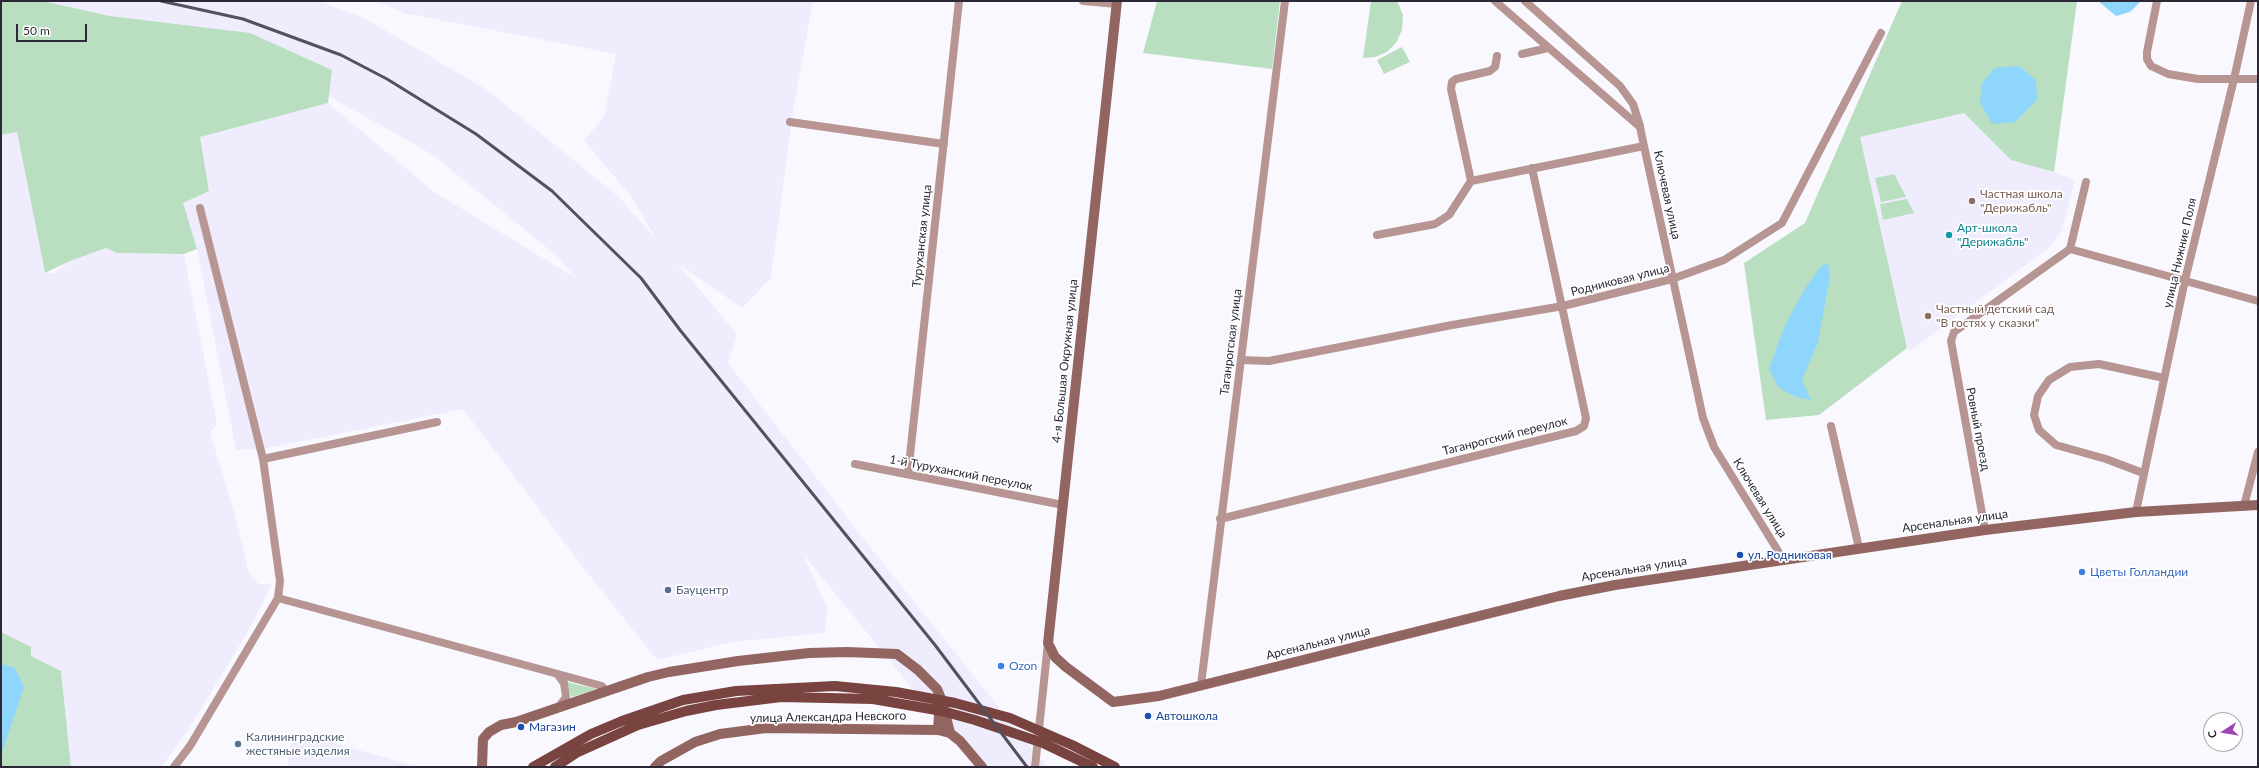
<!DOCTYPE html>
<html>
<head>
<meta charset="utf-8">
<style>
	body { margin:0 }
	#map { position:relative; width:2259px; height:768px; overflow:hidden; background:#f9f8ff; font-family:Lato,sans-serif }
	canvas { display:block }
	.frame { position:absolute; inset:0; border:2px solid #2b2935; pointer-events:none }
	.north { position:absolute; left:2203px; top:712px; width:40px; height:40px; box-sizing:border-box; background:#fff; border:1px solid #aaa9ae; border-radius:50%; rotate:258deg; font-size:11px; font-weight:700; line-height:16px; text-align:center; color:#2b2935 }
	.north::after { content:''; display:block; margin:auto; width:14px; height:18px; background:#9d45b1; clip-path:polygon(50% 0,100% 100%,50% 72%,0 100%) }
	.scale { position:absolute; left:16px; top:24px; width:71px; height:18px; box-sizing:border-box; border:2px solid #2b2935; border-top:0; padding-left:5px; font-size:12px; line-height:14px; white-space:nowrap; color:#2b2935; -webkit-text-stroke:3px #fff; paint-order:stroke }
</style>
</head>
<body>
<div id="map">
<canvas width="2259" height="768"></canvas>
<div class="frame"></div>
<div class="north">С</div>
<div class="scale">50 m</div>
</div>
<script>
const context = document.querySelector('canvas').getContext('2d');
context.lineJoin = 'round';
function fill(path, color) {
  context.fillStyle = color;
  context.fill(path, 'evenodd');
}
function poly(rows) {
  const path = new Path2D();
  for (const r of rows) {
    path.moveTo(r[0], r[1]);
    for (let i = 2; i < r.length; i += 2) path.lineTo(r[i], r[i + 1]);
  }
  return path;
}
function stroke(path, color, width, dash) {
  context.strokeStyle = color;
  context.lineWidth = width;
  context.lineCap = dash ? 'butt' : 'round';
  context.setLineDash(dash || []);
  context.stroke(path);
}
function drawText(font, color, halo, rows, align = 'center') {
  context.font = font + ' Lato,sans-serif';
  context.lineWidth = 3.5;
  context.setLineDash([]);
  context.textBaseline = 'middle';
  context.strokeStyle = halo;
  context.fillStyle = color;
  for (const [text, x, y, turn = 0] of rows) {
    context.save();
    context.translate(x, y);
    context.rotate((+turn || 0) * Math.PI / 180);
    context.textAlign = isNaN(turn) ? turn : align;
    if (halo) context.strokeText(text, 0, 0);
    context.fillText(text, 0, 0);
    context.restore();
  }
}
fill(poly([
	[1,1,320,1,364,18,486,89,619,197,657,240,630,195,584,141,604,116,616,54,404,13,376,1,813,1,793,112,771,278,742,308,678,264,737,334,728,363,863,538,1047,767,976,767,803,554,827,607,825,633,732,642,657,660,582,566,463,409,267,448,236,450,197,249,182,203,209,191,200,137,328,103,434,192,576,278,558,257,433,155,334,99,268,71,1,20],
	[1964,113,2011,160,2054,172,2075,180,2061,233,2047,249,1910,351,1907,348,1860,137],
	[17,132,45,273,53,273,70,261,106,248,117,253,184,254,217,424,210,432,235,515,249,574,259,584,272,584,253,623,192,724,162,767,71,767,61,671,31,656,31,647,1,632,1,135],
	[293,733,318,738,418,767,287,767]
]), '#efedfd');
fill(poly([
	[42,1,110,16,250,33,332,70,328,103,200,137,209,191,183,203,197,249,184,254,117,253,106,248,70,261,45,273,17,132,1,135,1,2],
	[1157,1,1280,1,1272,69,1143,53],
	[1371,1,1397,1,1403,15,1402,30,1396,43,1387,52,1375,57,1363,58],
	[1902,1,2077,1,2054,172,2011,160,1964,113,1860,137,1907,348,1819,415,1766,420,1744,263,1805,223],
	[1402,47,1410,62,1384,74,1377,60],
	[1894,174,1906,197,1881,202,1875,178],
	[1907,199,1914,213,1883,220,1880,204],
	[1,632,31,647,31,656,61,671,71,767,1,767],
	[567,682,597,689,571,697]
]), '#b9dfc0');
fill(poly([
	[2098,1,2141,1,2130,12,2116,16],
	[2019,66,2036,80,2037,100,2015,122,1992,124,1980,103,1982,83,1995,68],
	[1828,263,1830,277,1818,342,1802,380,1811,400,1796,397,1778,387,1769,369,1784,327,1804,290,1821,266],
	[1,664,15,668,24,687,1,755]
]), '#8fd6fc');
stroke(poly([
	[1083,1,1117,4],
	[1495,1,1640,127,1644,146],
	[1525,1,1620,86,1633,104,1640,126],
	[2157,1,2147,52,2147,59,2151,66,2168,74,2198,79,2258,79],
	[1522,54,1548,48],
	[1497,56,1495,67,1490,71,1456,79,1452,82,1451,89,1471,181,1644,146,1703,418,1714,447,1783,559],
	[790,122,944,144],
	[1377,235,1435,224,1449,215,1471,181],
	[2070,249,2258,301],
	[1241,360,1269,361,1452,325,1563,306,1672,279,1724,260,1782,223,1881,33],
	[1831,426,1859,548],
	[263,459,437,422],
	[855,464,1063,505],
	[2143,473,2106,459,2056,445,2039,430,2034,415,2038,396,2049,380,2070,367,2099,364,2164,378],
	[908,474,959,1],
	[2244,506,2258,452],
	[2136,512,2185,280,2234,79,2251,1],
	[1220,519,1576,431,1584,426,1586,418,1532,168],
	[1985,530,1951,341,1954,332,2070,249,2086,182],
	[278,598,602,686,605,691],
	[1201,685,1285,1],
	[558,708,566,697,564,683,558,675],
	[174,767,190,746,278,598,280,581,263,459,200,208],
	[1035,767,1048,643]
]), '#b69592', 8);
stroke(poly([
	[1117,1,1048,643,1055,657,1066,667,1113,702,1159,696,1559,596,1615,585,1985,530,2136,512,2258,505],
	[938,705,939,714,938,730],
	[482,767,483,739,489,732,501,725,516,722,648,677,669,672,738,661,809,653,847,652,897,654,918,670,937,689,942,701,950,733],
	[655,767,661,761,695,742,720,734,766,728,938,730,950,733,960,741,982,767]
]), '#936561', 10);
stroke(poly([
	[533,767,591,734,622,721,683,700,736,691,835,686,896,692,955,703,1010,718,1072,745,1115,767],
	[555,767,576,753,638,725,686,711,716,705,781,697,873,699,942,711,975,720,1043,743,1093,767]
]), '#79433f', 10);
stroke(poly([
	[161,1,243,19,341,55,387,79,476,134,552,191,641,278,680,330,935,645,1027,767]
]), '#52515c', 3);
for (const [x, y, r, color] of [
	[1972,201,4,"#8d6e63"],
	[1949,235,4,"#0f9aa8"],
	[1928,316,4,"#8d6e63"],
	[1740,555,4,"#1a4fb4"],
	[2082,572,4,"#3f7fe0"],
	[668,590,4,"#5c6f8a"],
	[1001,666,4,"#3f7fe0"],
	[1148,716,4,"#1a4fb4"],
	[521,727,4,"#1a4fb4"],
	[238,744,4,"#5c6f8a"]
]) {
  const dot = new Path2D();
  dot.arc(x, y, r, 0, 2 * Math.PI);
  context.fillStyle = color;
  context.fill(dot);
  stroke(dot, '#fff', 1.5);
}
drawText('12px', '#785e54', '#fff', [
	["Частная школа",1980,194],
	["\"Дерижабль\"",1980,208],
	["Частный детский сад",1936,309],
	["\"В гостях у сказки\"",1936,323]
], 'left');
drawText('12px', '#2b2935', '#fff', [
	["Ключевая улица",1667,195,78],
	["Туруханская улица",922,236,-84],
	["улица Нижние Поля",2180,253,-77],
	["Родниковая улица",1620,280,-14],
	["Таганрогская улица",1231,342,-83],
	["4-я Большая Окружная улица",1065,361,-84],
	["Ровный проезд",1978,429,79],
	["Таганрогский переулок",1505,436,-14],
	["1-й Туруханский переулок",961,473,11],
	["Ключевая улица",1760,498,58],
	["Арсенальная улица",1955,521,-8],
	["Арсенальная улица",1634,569,-9],
	["Арсенальная улица",1318,643,-14],
	["улица Александра Невского",828,717,-1]
]);
drawText('12px', '#0d838f', '#fff', [
	["Арт-школа",1957,228],
	["\"Дерижабль\"",1957,242]
], 'left');
drawText('12px', '#164399', '#fff', [
	["ул. Родниковая",1748,555],
	["Автошкола",1156,716],
	["Магазин",529,727]
], 'left');
drawText('12px', '#366cbe', '#fff', [
	["Цветы Голландии",2090,572],
	["Ozon",1009,666]
], 'left');
drawText('12px', '#4e5e75', '#fff', [
	["Бауцентр",676,590],
	["Калининградские",246,737],
	["жестяные изделия",246,751]
], 'left');
</script>
</body>
</html>
